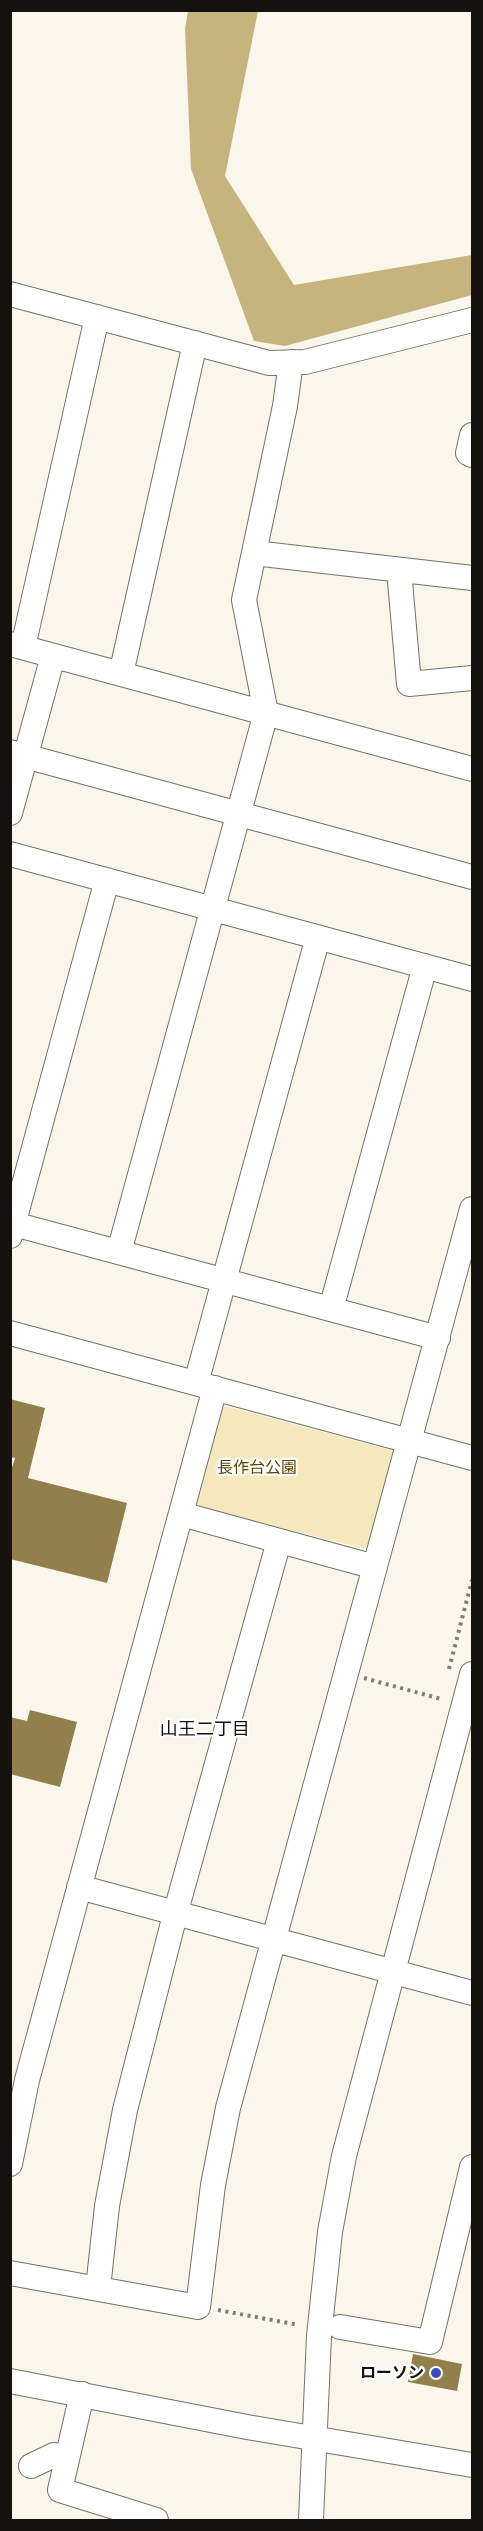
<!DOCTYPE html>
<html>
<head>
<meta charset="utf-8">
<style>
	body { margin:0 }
	#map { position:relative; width:483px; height:2531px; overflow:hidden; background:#faf6eb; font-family:Commissioner,sans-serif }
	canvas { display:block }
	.frame { position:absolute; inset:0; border:12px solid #13120e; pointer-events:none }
</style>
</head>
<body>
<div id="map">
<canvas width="483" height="2531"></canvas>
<div class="frame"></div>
</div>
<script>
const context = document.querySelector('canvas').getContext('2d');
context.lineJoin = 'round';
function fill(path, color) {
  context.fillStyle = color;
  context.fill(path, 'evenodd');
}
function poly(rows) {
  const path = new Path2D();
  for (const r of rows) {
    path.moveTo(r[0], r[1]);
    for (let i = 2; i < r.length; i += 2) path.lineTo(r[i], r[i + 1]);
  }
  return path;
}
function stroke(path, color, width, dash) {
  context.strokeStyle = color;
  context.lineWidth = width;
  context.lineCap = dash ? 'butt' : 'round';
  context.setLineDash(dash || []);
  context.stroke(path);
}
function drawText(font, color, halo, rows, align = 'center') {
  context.font = font + ' Commissioner,"Noto Sans JP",sans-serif';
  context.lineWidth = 4.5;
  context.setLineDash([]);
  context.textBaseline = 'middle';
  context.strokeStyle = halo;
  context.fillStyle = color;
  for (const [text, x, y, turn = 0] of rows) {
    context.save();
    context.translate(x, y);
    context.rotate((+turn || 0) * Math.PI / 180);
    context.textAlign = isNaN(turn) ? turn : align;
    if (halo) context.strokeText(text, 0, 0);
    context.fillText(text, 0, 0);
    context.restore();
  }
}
fill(poly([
	[221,1405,394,1451,367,1549,194,1506]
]), '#f6e8bd');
fill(poly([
	[188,11,258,11,225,176,294,285,472,255,472,295,285,346,254,341,191,169,185,29]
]), '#c6b47f');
fill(poly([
	[10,1399,45,1408,28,1478,127,1503,107,1583,10,1559,10,1474,15,1458,10,1457],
	[30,1710,77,1722,60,1787,10,1774,10,1717,27,1721],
	[413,2354,462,2364,457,2391,408,2382]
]), '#91804c');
const minor = poly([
	[10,294,269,363,305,362,472,320],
	[472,435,468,453,472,455],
	[254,553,472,578],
	[399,570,409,684,472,678],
	[10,644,472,769],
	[23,647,97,317],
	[121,674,195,343],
	[10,752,472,877],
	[10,813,53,656],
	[10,854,472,979],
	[10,1223,438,1338],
	[10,1236,107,880],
	[119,1252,266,713,244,600,285,406,291,362],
	[331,1309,425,966],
	[10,1333,472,1458],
	[196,1383,318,937],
	[181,1514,375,1567],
	[79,1887,472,1993],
	[10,2164,27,2080,215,1388],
	[10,2273,198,2307,213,2185,228,2108,472,1209],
	[98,2288,107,2206,125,2110,176,1911,279,1541],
	[340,2327,430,2342,472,2167],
	[10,2381,247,2427,472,2465],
	[82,2394,60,2490,156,2520],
	[31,2466,54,2455,67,2458],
	[311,2520,319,2336,330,2232,344,2156,472,1674]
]);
stroke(minor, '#757268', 26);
stroke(poly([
	[449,1669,472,1580],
	[364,1678,441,1699],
	[218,2310,299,2325]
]), '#817e77', 4, [3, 4.5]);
stroke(minor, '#fff', 24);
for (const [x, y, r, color] of [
	[436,2373,6,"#394cbf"]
]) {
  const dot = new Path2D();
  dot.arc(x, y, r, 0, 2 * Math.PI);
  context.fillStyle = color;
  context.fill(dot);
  stroke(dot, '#fff', 2);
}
drawText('16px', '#594600', '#fff', [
	["長作台公園",257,1468]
]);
drawText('bold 16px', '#13120e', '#fff', [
	["ローソン",424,2373]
], 'right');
drawText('18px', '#13120e', '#fff', [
	["山王二丁目",205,1729]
]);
</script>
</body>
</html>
